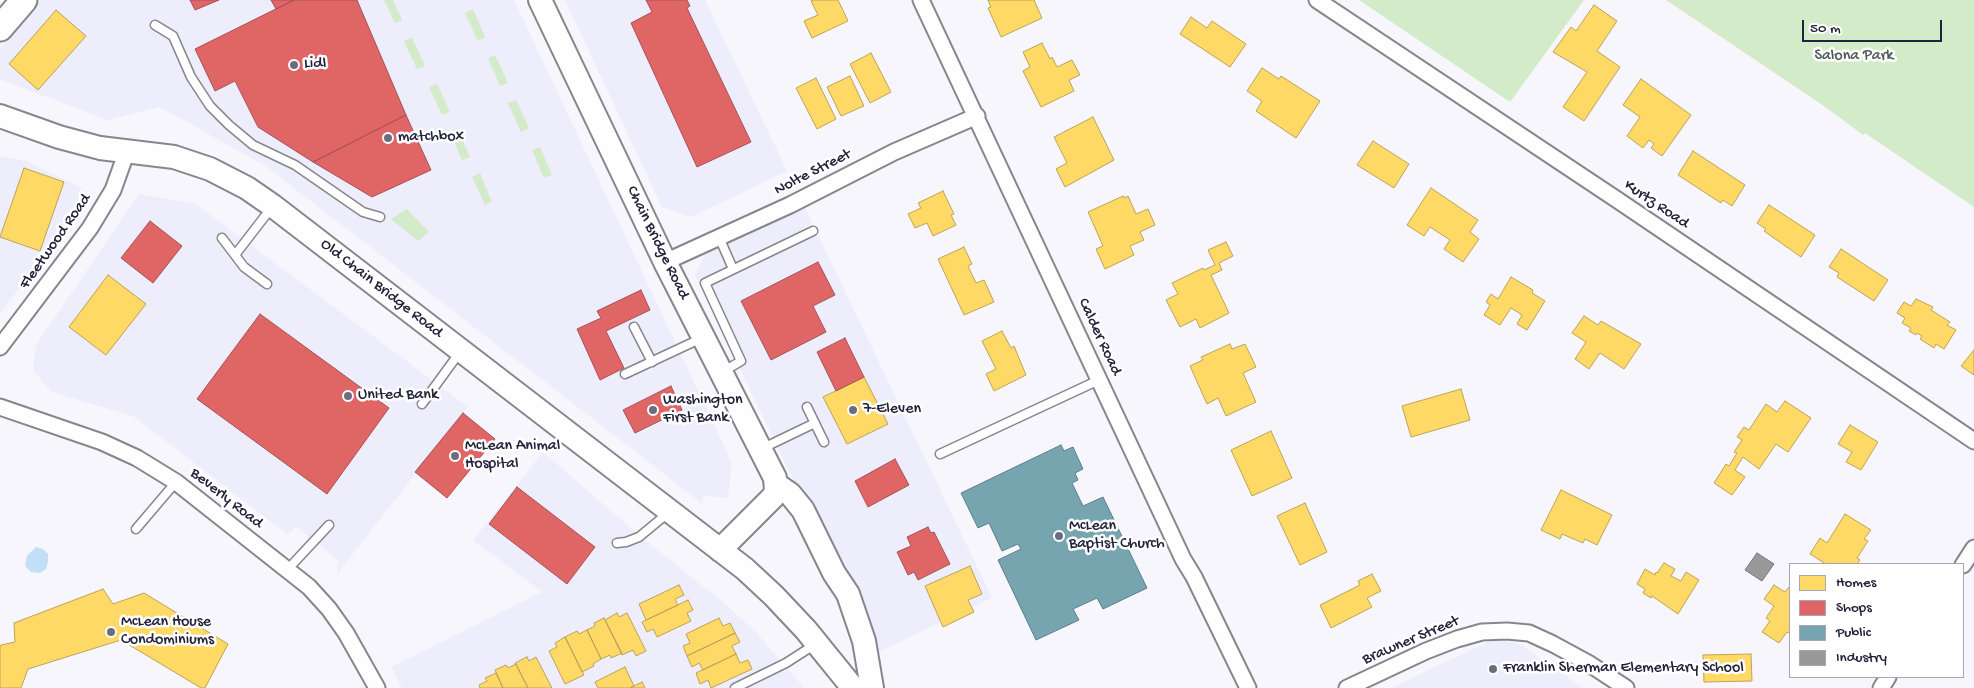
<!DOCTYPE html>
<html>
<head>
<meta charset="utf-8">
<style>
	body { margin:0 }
	#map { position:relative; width:1974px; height:688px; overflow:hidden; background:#f6f6fc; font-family:"Gochi Hand",sans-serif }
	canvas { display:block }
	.legend { position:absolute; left:1789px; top:563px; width:175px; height:115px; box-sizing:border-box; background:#fff; border:1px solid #a7a7b1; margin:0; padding:6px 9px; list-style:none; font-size:15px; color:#22223b }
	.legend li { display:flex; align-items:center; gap:10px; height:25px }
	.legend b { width:25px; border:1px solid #a7a7b1 }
	.scale { position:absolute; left:1802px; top:20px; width:140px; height:22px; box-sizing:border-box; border:2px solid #22223b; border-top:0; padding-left:6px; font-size:15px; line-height:18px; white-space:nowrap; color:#22223b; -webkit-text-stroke:4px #fff; paint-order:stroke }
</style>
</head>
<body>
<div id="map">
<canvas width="1974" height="688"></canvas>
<ul class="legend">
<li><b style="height:14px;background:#ffd966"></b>Homes</li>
<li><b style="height:14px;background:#e06666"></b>Shops</li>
<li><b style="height:14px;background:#76a5af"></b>Public</li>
<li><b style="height:14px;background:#999"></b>Industry</li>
</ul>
<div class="scale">50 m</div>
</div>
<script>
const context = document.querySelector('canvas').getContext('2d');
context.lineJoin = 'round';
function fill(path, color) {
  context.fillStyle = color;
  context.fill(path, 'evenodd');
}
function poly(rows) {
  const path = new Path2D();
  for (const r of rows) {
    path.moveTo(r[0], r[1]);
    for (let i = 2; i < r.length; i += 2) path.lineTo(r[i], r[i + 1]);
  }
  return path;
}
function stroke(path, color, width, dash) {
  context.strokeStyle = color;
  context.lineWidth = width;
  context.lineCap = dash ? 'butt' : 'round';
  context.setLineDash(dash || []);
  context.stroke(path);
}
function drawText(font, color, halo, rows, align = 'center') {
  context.font = font + ' "Gochi Hand",sans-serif';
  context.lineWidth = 5;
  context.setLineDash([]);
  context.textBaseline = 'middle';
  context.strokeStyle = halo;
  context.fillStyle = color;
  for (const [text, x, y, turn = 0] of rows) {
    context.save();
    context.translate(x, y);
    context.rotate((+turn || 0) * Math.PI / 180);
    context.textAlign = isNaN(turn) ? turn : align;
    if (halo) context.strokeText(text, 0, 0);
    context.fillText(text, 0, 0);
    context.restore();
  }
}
fill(poly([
	[41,0,514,0,732,463,728,498,702,495,703,504,264,165,160,107,107,120,0,79,0,48],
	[565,0,705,0,787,171,691,217,662,207],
	[0,156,26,161,81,187,76,212,0,314],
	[139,194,196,204,468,407,337,574,338,560,296,526,288,535,133,416,51,392,33,370,36,345],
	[805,208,992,598,876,653,695,275,706,253],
	[543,452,646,541,724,603,756,632,804,688,402,688,391,667,542,592,473,540],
	[1499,640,1519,644,1584,688,1391,688,1488,642]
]), '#ededfc');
fill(poly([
	[384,0,393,0,402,20,395,23],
	[1359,0,1584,0,1510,102],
	[1666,0,1974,0,1974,207,1865,133,1863,135,1824,106],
	[473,9,485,37,478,41,465,13],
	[412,38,425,66,417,69,404,41],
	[495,55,508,83,500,86,488,58],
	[437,84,450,112,442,115,429,87],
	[516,100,529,128,521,132,508,103],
	[457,128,470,157,462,160,450,132],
	[540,147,552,175,544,178,532,150],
	[480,173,492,202,485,205,472,177],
	[407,209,429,232,418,241,391,219]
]), '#d3ebc9');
fill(poly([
	[36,547,43,549,48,554,48,562,46,569,40,573,31,572,25,566,27,556]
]), '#c2dff8');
const homes = poly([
	[814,0,838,0,848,21,812,38,804,21,818,15,811,1,814,0],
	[988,0,1034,0,1042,18,1001,37,988,8,991,7,988,0],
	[1594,5,1617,21,1597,51,1620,67,1584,121,1563,107,1587,72,1553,52,1571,27,1576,31,1594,5],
	[56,10,86,36,38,90,9,64,56,10],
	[1191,17,1207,28,1212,21,1246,44,1230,67,1180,34,1191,17],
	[1042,43,1050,59,1052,57,1057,67,1072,60,1080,75,1069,80,1074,91,1041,107,1023,71,1030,67,1023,52,1042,43],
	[871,53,891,92,870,103,850,64,871,53],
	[1262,68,1279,79,1281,76,1320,101,1296,138,1256,111,1262,101,1247,91,1262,68],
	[850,76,864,106,841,116,827,87,850,76],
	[816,78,836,119,817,129,796,88,816,78],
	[1641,79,1691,115,1662,156,1651,148,1654,144,1649,140,1643,148,1627,136,1640,117,1623,105,1641,79],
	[1093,117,1114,160,1065,187,1056,169,1067,163,1054,137,1093,117],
	[1373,141,1409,164,1394,188,1357,165,1373,141],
	[1693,151,1745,185,1732,206,1723,200,1721,203,1678,175,1693,151],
	[24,168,64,182,40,251,0,237,24,168],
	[1431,188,1478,220,1470,232,1479,239,1463,262,1444,249,1450,240,1430,227,1424,236,1407,225,1431,188],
	[943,191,954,214,951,215,956,225,933,236,927,223,915,228,908,214,921,208,918,203,943,191],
	[1123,196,1124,198,1128,196,1136,214,1148,209,1155,225,1140,232,1144,240,1130,246,1134,255,1105,269,1096,249,1103,246,1088,212,1123,196],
	[1769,205,1815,235,1801,257,1764,231,1766,229,1757,223,1769,205],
	[1226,242,1233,256,1219,263,1222,270,1211,275,1229,313,1200,328,1196,319,1180,327,1166,300,1178,294,1172,283,1203,268,1204,270,1215,265,1208,250,1226,242],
	[964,247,972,264,968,266,976,283,984,280,994,302,964,315,938,259,964,247],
	[1841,249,1888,280,1874,301,1837,277,1839,273,1829,267,1841,249],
	[108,275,146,304,106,355,69,327,108,275],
	[1511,277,1533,290,1532,293,1545,301,1527,330,1517,324,1522,315,1511,308,1500,325,1484,315,1490,305,1486,302,1491,294,1498,299,1511,277],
	[1916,299,1933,307,1931,310,1950,322,1947,325,1956,330,1944,349,1936,344,1934,348,1920,339,1922,336,1917,333,1916,335,1909,331,1911,328,1902,323,1905,318,1897,313,1904,302,1911,306,1916,299],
	[1584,316,1598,325,1601,321,1641,344,1624,369,1600,353,1589,369,1575,359,1586,342,1572,333,1584,316],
	[1002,331,1011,348,1014,346,1026,375,994,391,986,374,996,369,982,341,1002,331],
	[1230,344,1232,349,1245,344,1256,367,1243,373,1256,402,1226,416,1218,398,1207,404,1190,366,1203,360,1201,357,1230,344],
	[1974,350,1974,375,1961,366,1974,350],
	[864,377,888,424,847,444,823,397,864,377],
	[1461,389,1470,420,1411,437,1402,406,1461,389],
	[1785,401,1811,418,1788,452,1776,444,1759,469,1743,457,1735,470,1745,477,1732,495,1714,483,1726,464,1729,466,1737,453,1734,452,1742,440,1737,437,1744,427,1749,430,1766,404,1777,412,1785,401],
	[1850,425,1878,442,1861,470,1846,462,1852,452,1838,444,1850,425],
	[1271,431,1292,478,1252,496,1231,450,1271,431],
	[1561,490,1612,515,1597,545,1585,539,1583,543,1562,534,1560,539,1541,530,1561,490],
	[1305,503,1327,552,1300,565,1277,516,1305,503],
	[1845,514,1871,530,1864,539,1868,541,1857,558,1860,560,1857,564,1826,564,1810,554,1820,538,1827,543,1845,514],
	[1664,563,1675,569,1671,576,1681,581,1686,572,1699,580,1678,614,1652,596,1651,598,1643,593,1645,589,1637,584,1645,569,1655,575,1656,572,1657,573,1664,563],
	[970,566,982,594,968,600,974,612,943,627,925,586,970,566],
	[1372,574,1381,591,1367,598,1372,607,1331,628,1320,605,1360,585,1358,581,1372,574],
	[679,585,684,595,675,599,678,605,646,620,639,604,679,585],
	[1774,585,1785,592,1789,587,1790,588,1790,632,1789,633,1787,632,1779,643,1762,632,1770,621,1766,618,1774,606,1764,599,1774,585],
	[103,589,113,604,144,593,228,644,205,688,201,688,121,640,28,669,21,688,0,688,0,647,1,645,15,642,14,623,103,589],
	[688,600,693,610,687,613,691,621,657,637,653,629,647,632,642,622,688,600],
	[617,613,619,617,627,613,646,651,636,656,633,650,622,655,605,620,617,613],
	[604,618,622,653,611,658,610,655,601,659,587,630,595,626,594,623,604,618],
	[719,618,723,626,730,623,735,633,687,656,683,646,690,643,686,634,719,618],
	[587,630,601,659,593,664,594,666,582,672,565,637,577,631,579,634,587,630],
	[735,633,740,642,732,646,736,654,703,670,699,663,692,667,687,656,735,633],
	[565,637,584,675,565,684,549,651,557,647,555,643,565,637],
	[736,654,740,663,748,660,752,669,711,688,708,680,700,684,696,673,736,654],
	[1751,654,1752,681,1704,682,1703,655,1751,654],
	[527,657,529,661,536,657,552,688,528,688,515,663,527,657],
	[516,664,528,688,503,688,495,670,506,665,508,668,516,664],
	[625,667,634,686,630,688,598,688,595,682,625,667],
	[496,673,503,688,480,688,479,685,487,681,485,678,496,673],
	[642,682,645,688,630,688,642,682]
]);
fill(homes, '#ffd966');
stroke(homes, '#bda259', 1);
const shops = poly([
	[190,0,219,0,195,10,190,0],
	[271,0,294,0,276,9,271,0],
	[294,0,357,0,406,115,313,162,258,127,235,81,215,91,195,49,294,0],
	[646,0,687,0,690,6,687,8,751,142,697,167,631,23,652,12,646,0],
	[406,115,431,170,372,197,313,162,406,115],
	[150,221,182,246,153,283,121,258,150,221],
	[818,262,835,295,813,306,826,332,771,360,741,301,818,262],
	[641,290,650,310,606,331,624,368,600,380,577,329,601,318,597,311,641,290],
	[260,314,389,408,327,494,197,399,260,314],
	[845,338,864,377,836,391,817,352,845,338],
	[671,386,682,410,635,433,623,410,671,386],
	[463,413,495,439,447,498,415,472,463,413],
	[895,459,909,485,868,507,855,481,895,459],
	[517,487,595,547,567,584,489,524,517,487],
	[928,527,931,533,934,532,950,564,918,580,914,572,908,575,897,552,911,546,907,537,928,527]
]);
fill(shops, '#e06666');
stroke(shops, '#a75259', 1);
const public = poly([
	[1061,445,1064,451,1073,447,1083,469,1075,473,1078,480,1072,483,1083,506,1103,497,1147,588,1103,609,1097,598,1073,609,1079,620,1036,640,998,560,1021,549,1018,544,1002,551,989,523,978,528,961,493,1061,445]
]);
fill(public, '#76a5af');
stroke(public, '#5d7e8c', 1);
const industry = poly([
	[1757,553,1774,564,1762,581,1745,570,1757,553]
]);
fill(industry, '#999');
stroke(industry, '#75757d', 1);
const lane = poly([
	[155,25,173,36,191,77,210,106,229,125,253,145,295,165,363,212,380,217],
	[719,237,733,269],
	[222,238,244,267,267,284],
	[235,255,272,207],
	[634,327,652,362],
	[724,371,741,361,705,283,813,231],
	[625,374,702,338],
	[422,404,460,352],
	[807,407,824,442],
	[763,448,815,423],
	[940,454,1099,380],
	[136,529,176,482],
	[617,543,626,542,639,537,668,513],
	[288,569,329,525],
	[735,688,786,663,814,645]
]);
const street = poly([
	[921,0,1183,559,1194,577,1248,688],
	[1317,0,1616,199,1974,441],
	[665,262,790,205,894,152,977,116],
	[0,347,90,228,113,190,127,151],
	[0,407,102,442,137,458,176,482,309,587,329,609,346,633,377,688],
	[1963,565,1974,548],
	[1347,688,1426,651,1457,639,1482,632,1507,631,1529,633,1553,644,1588,663,1626,688],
	[1881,688,1888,677]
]);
const secondary = poly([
	[540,0,665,262,775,478,776,491,773,497,720,550],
	[0,116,59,137,100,148,174,157,210,169,247,188,273,206,745,569,774,596,806,630,853,688],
	[777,485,790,494,803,510,834,573,848,594,864,641,872,688]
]);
const primary = poly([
	[0,28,24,0]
]);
stroke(lane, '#86868d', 11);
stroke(street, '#86868d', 19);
stroke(secondary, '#86868d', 26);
stroke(primary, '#86868d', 29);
stroke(lane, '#fefeff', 8);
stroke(street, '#fefeff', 15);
stroke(secondary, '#fefeff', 22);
stroke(primary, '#fefeff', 25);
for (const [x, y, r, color] of [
	[294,65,5,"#6c6c7f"],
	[388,138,5,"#6c6c7f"],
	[348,396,5,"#6c6c7f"],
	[653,410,5,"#6c6c7f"],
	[853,410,5,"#6c6c7f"],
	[455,456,5,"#6c6c7f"],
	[1059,536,5,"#6c6c7f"],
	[111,632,5,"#6c6c7f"],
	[1493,669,5,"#6c6c7f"]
]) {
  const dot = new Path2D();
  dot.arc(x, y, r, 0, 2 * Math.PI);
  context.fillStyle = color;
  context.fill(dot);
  stroke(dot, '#fff', 2);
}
drawText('16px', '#4e5c59', '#fff', [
	["Salona Park",1854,57]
]);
drawText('16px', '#22223b', '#fff', [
	["Lidl",304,65],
	["matchbox",398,138],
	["United Bank",358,396],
	["Washington",663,401],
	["First Bank",663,419],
	["7-Eleven",863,410],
	["McLean Animal",465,447],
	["Hospital",465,465],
	["McLean",1069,527],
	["Baptist Church",1069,545],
	["McLean House",121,623],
	["Condominiums",121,641],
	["Franklin Sherman Elementary School",1503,669]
], 'left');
drawText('16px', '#22223b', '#fff', [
	["Nolte Street",813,173,-27],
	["Kurtz Road",1656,205,34],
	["Fleetwood Road",56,242,-55],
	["Chain Bridge Road",657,243,64],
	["Old Chain Bridge Road",381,289,38],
	["Calder Road",1099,337,65],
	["Beverly Road",226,499,38],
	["Brawner Street",1411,641,-23]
]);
</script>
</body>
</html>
